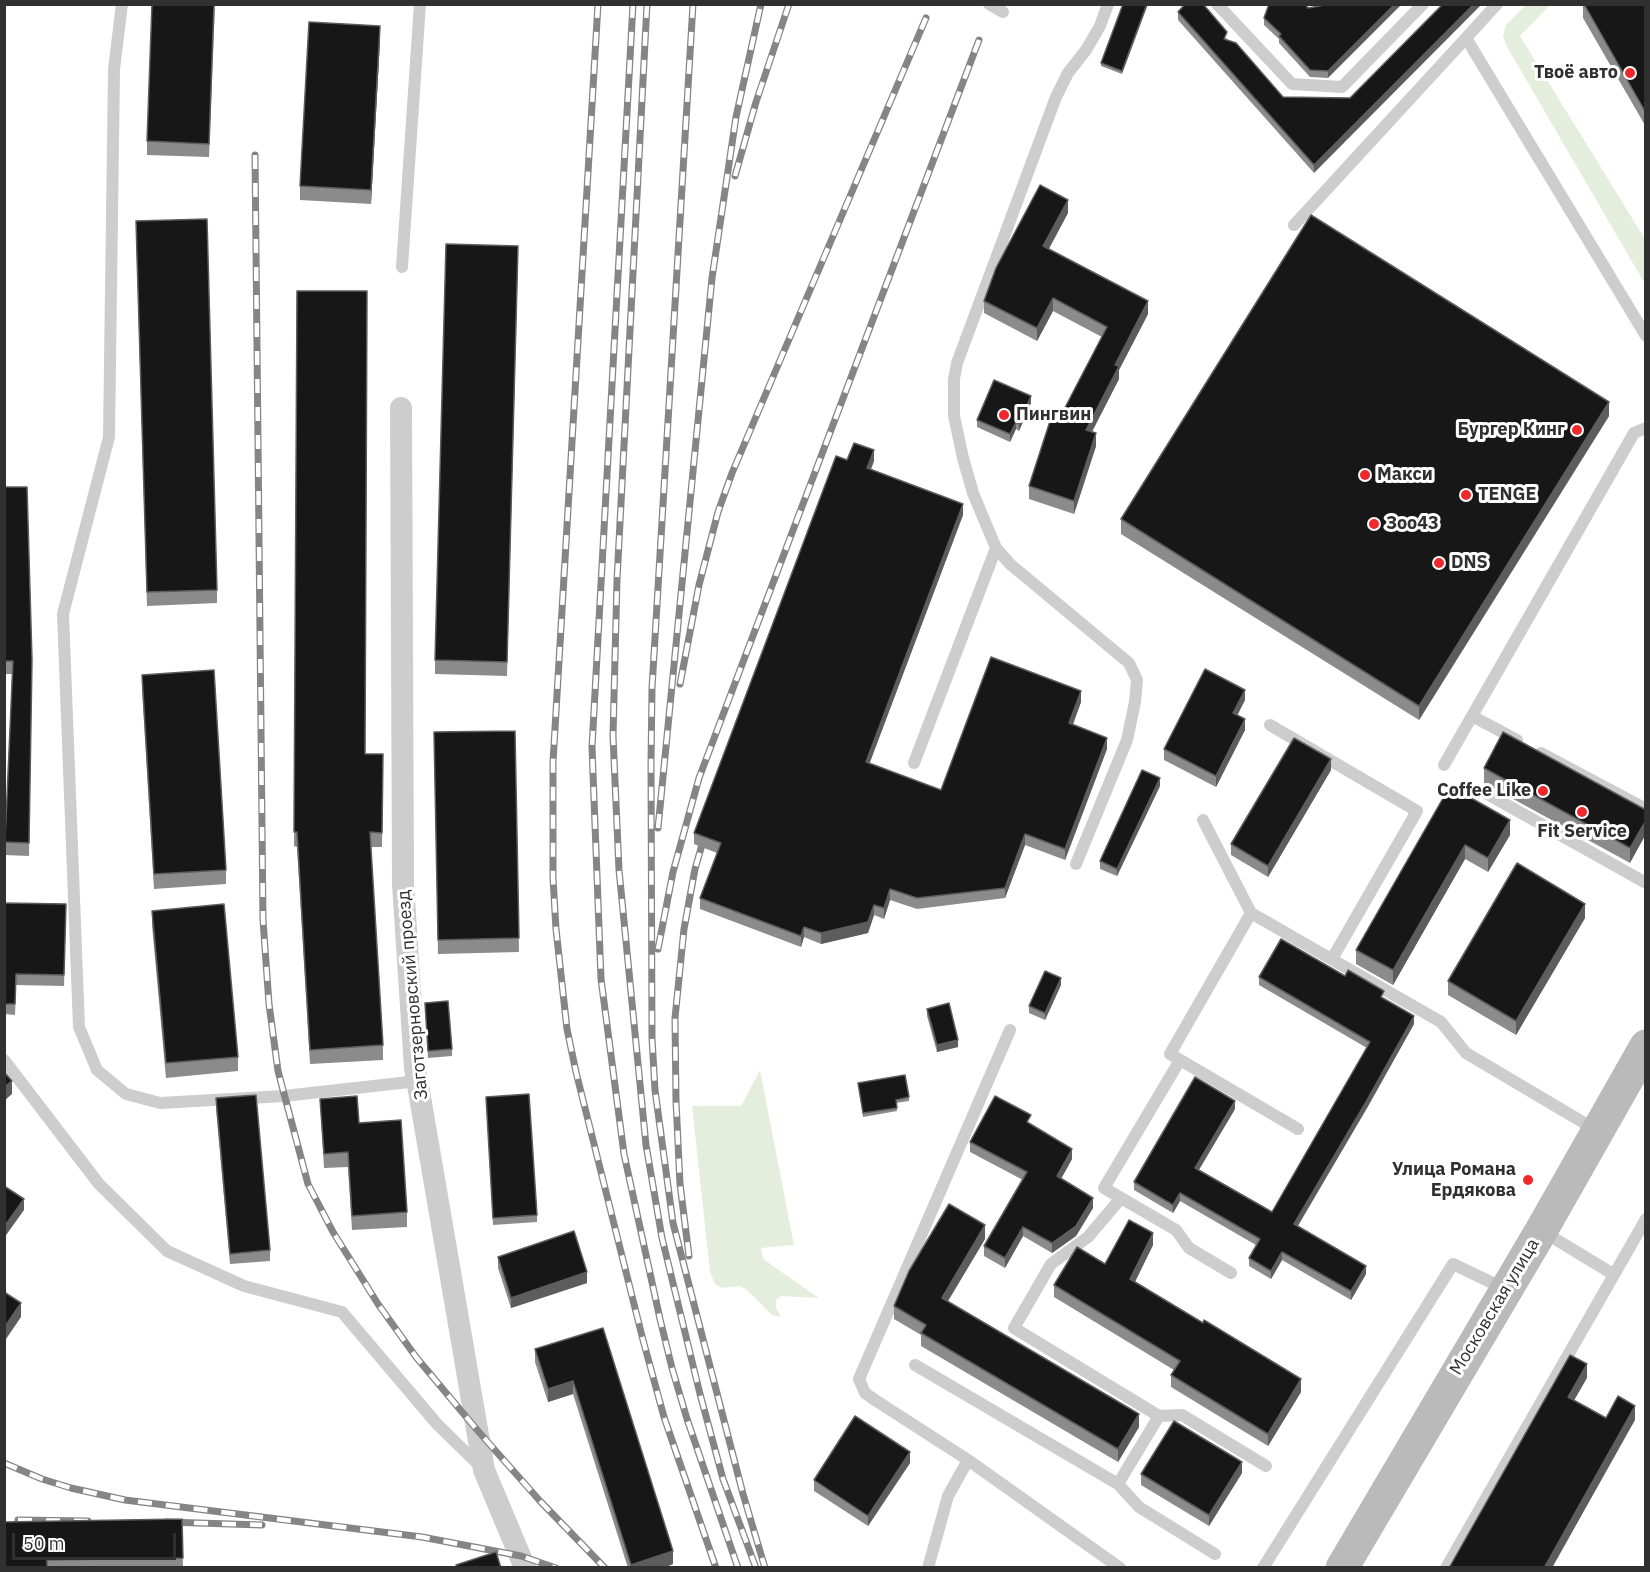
<!DOCTYPE html>
<html>
<head>
<meta charset="utf-8">
<style>
	body { margin:0 }
	#map { position:relative; width:1650px; height:1572px; overflow:hidden; background:#fff; font-family:"IBM Plex Sans",sans-serif }
	canvas { display:block }
	.frame { position:absolute; inset:0; border:6px solid #303030; pointer-events:none }
	.scale { position:absolute; left:12px; top:1533px; width:164px; height:27px; box-sizing:border-box; border:3px solid #303030; border-top:0; padding-left:8px; font-size:18px; line-height:21px; white-space:nowrap; color:#303030; -webkit-text-stroke:4px #fff; paint-order:stroke }
</style>
</head>
<body>
<div id="map">
<canvas width="1650" height="1572"></canvas>
<div class="frame"></div>
<div class="scale">50 m</div>
</div>
<script>
const context = document.querySelector('canvas').getContext('2d');
context.lineJoin = 'round';
function fill(path, color) {
  context.fillStyle = color;
  context.fill(path, 'evenodd');
}
function poly(rows) {
  const path = new Path2D();
  for (const r of rows) {
    path.moveTo(r[0], r[1]);
    for (let i = 2; i < r.length; i += 2) path.lineTo(r[i], r[i + 1]);
  }
  return path;
}
function stroke(path, color, width, dash) {
  context.strokeStyle = color;
  context.lineWidth = width;
  context.lineCap = dash ? 'butt' : 'round';
  context.setLineDash(dash || []);
  context.stroke(path);
}
function drawText(font, color, halo, rows, align = 'center') {
  context.font = font + ' "IBM Plex Sans",sans-serif';
  context.lineWidth = 6;
  context.setLineDash([]);
  context.textBaseline = 'middle';
  context.strokeStyle = halo;
  context.fillStyle = color;
  for (const [text, x, y, turn = 0] of rows) {
    context.save();
    context.translate(x, y);
    context.rotate((+turn || 0) * Math.PI / 180);
    context.textAlign = isNaN(turn) ? turn : align;
    if (halo) context.strokeText(text, 0, 0);
    context.fillText(text, 0, 0);
    context.restore();
  }
}
fill(poly([
	[1526,5,1550,5,1520,36,1645,239,1645,284,1506,45,1503,36,1506,25],
	[760,1070,794,1245,761,1248,763,1259,819,1298,781,1296,776,1300,776,1308,781,1317,772,1315,746,1289,739,1286,722,1288,715,1284,710,1272,692,1106,741,1106]
]), '#e5eedd');
stroke(poly([
	[122,4,114,69,109,437,63,614,79,1027,97,1070,126,1094,160,1103,284,1096,418,1081],
	[989,4,1003,12],
	[1217,4,1292,84,1342,87,1423,4],
	[1497,4,1466,38,1646,336],
	[1294,225,1466,38],
	[402,267,420,4],
	[1472,716,1517,740],
	[1270,725,1417,811,1332,959],
	[1541,753,1646,809],
	[914,763,996,548],
	[1444,765,1634,433,1646,428],
	[1482,791,1646,883],
	[1203,820,1251,913,1441,1022,1466,1053,1596,1130],
	[1076,864,1127,740,1135,702,1137,680,1129,663,1010,564,996,548,973,493,963,458,954,416,954,379,957,363,1056,97,1068,73,1086,50,1100,26,1108,4],
	[1251,913,1170,1054,1298,1129],
	[1010,1030,859,1379,865,1393,875,1400,968,1460,1120,1568],
	[4,1060,99,1184,167,1251,244,1286,342,1312,437,1424,482,1468],
	[1180,1060,1104,1188,1176,1230,1189,1248,1231,1273],
	[1121,1198,1088,1237,1051,1264,1014,1328,1159,1416,1182,1415,1266,1466],
	[1542,1231,1613,1274],
	[915,1365,1118,1484,1159,1416],
	[1118,1484,1139,1507,1215,1554],
	[928,1568,948,1496,968,1460],
	[1263,1568,1453,1264,1505,1289],
	[1446,1568,1646,1219]
]), '#cdcdcd', 12);
stroke(poly([
	[401,408,403,884,415,1068,484,1470,525,1568]
]), '#cdcdcd', 22);
stroke(poly([
	[1342,1568,1541,1231,1646,1046]
]), '#bababa', 33);
const rail = poly([
	[598,4,553,762,553,878,556,929,567,1029,576,1072,643,1340,664,1417,716,1568],
	[633,4,592,747,601,979,624,1154,660,1319,672,1368,687,1419,738,1568],
	[647,4,617,580,613,736,619,870,646,1145,662,1238,700,1394,723,1479,756,1568],
	[693,4,652,688,651,763,652,1038,655,1090,673,1223,743,1494,765,1568],
	[255,155,263,920,269,1004,278,1071,308,1184,333,1232,378,1304,416,1357,478,1431,540,1501,605,1568],
	[735,176,756,102,789,4],
	[680,684,699,585,718,512,732,473,926,18],
	[658,828,712,278,736,117,761,4],
	[658,949,673,872,699,778,979,40],
	[689,1256,680,1184,676,1101,675,1018,684,929,695,869,706,831],
	[4,1463,42,1479,71,1488,125,1500,422,1537,521,1556,556,1568],
	[18,1520,88,1521],
	[166,1522,262,1525]
]);
stroke(rail, '#858585', 7);
stroke(rail, '#fff', 4.5, [14]);
fill(poly([
	[215,4,209,157,147,155,147,141],
	[1123,4,1122,74,1101,66,1101,63],
	[1331,4,1328,78,1310,77,1279,43,1279,39,1264,25,1264,18,1308,8],
	[1583,4,1646,4,1646,127,1583,18],
	[1178,12,1227,39,1283,97,1350,98,1314,173,1178,20],
	[380,40,371,204,300,200,300,186],
	[1068,213,1049,249,1148,314,1119,370,1119,379,1092,432,1096,446,1074,514,1029,499,1029,486,1058,421,1102,337,1053,311,1037,341,984,313,984,301],
	[136,235,217,590,217,603,147,606],
	[518,260,507,676,435,674,435,660],
	[297,291,365,754,383,754,382,847,371,847,383,1045,383,1060,310,1064,297,847,294,846],
	[1031,403,1019,431,1016,429,1010,442,977,427,977,420],
	[1609,416,1419,720,1121,534,1121,519],
	[847,460,874,461,871,469,963,515,869,763,941,790,1081,702,1073,725,1107,749,1065,860,1025,845,1005,898,917,909,890,900,884,919,874,915,868,933,821,944,804,937,801,947,700,909,700,898,717,853,694,844,694,833],
	[4,487,32,660,29,856,5,855,12,674,4,674],
	[142,675,226,870,226,884,154,889,142,689],
	[1245,700,1237,715,1245,730,1216,787,1164,760,1164,749],
	[515,731,519,952,438,954,434,732],
	[1484,768,1646,810,1630,863,1484,783],
	[1331,770,1268,877,1231,855,1231,844],
	[1160,786,1117,876,1100,869,1100,861],
	[1450,786,1510,835,1488,872,1465,859,1393,985,1356,964,1356,950],
	[4,903,66,904,64,986,16,985,15,1015,4,1014],
	[152,911,238,1057,238,1071,166,1078,152,925],
	[1585,918,1516,1035,1448,995,1448,981],
	[1259,977,1384,999,1414,1024,1367,1108,1298,1226,1366,1274,1351,1300,1282,1260,1271,1279,1249,1266,1249,1258,1256,1245,1180,1201,1173,1213,1134,1190,1134,1182,1235,1109,1199,1170,1272,1212,1367,1048,1259,985],
	[1061,985,1045,1020,1029,1013,1029,1006],
	[425,1003,452,1049,452,1056,428,1058],
	[927,1009,958,1047,937,1052,927,1016],
	[858,1083,909,1097,909,1101,896,1103,897,1111,863,1117],
	[486,1097,537,1215,537,1222,493,1225],
	[216,1098,270,1250,270,1261,230,1264,216,1109],
	[320,1099,359,1123,407,1212,407,1227,352,1230,348,1167,324,1168],
	[1031,1124,1072,1159,1061,1179,1093,1208,1076,1236,1052,1253,1023,1236,1005,1268,984,1256,984,1246,1023,1180,970,1152,970,1142],
	[985,1239,948,1301,1139,1427,1118,1462,921,1346,921,1335,894,1319,894,1306],
	[1153,1245,1135,1282,1301,1392,1268,1446,1171,1387,1171,1375,1174,1370,1054,1297,1054,1285],
	[498,1257,587,1283,511,1308,498,1268],
	[603,1328,673,1564,663,1568,628,1568,573,1394,548,1402,535,1362,535,1349],
	[910,1463,868,1526,814,1491,814,1480],
	[1242,1473,1209,1526,1141,1485,1141,1474],
	[182,1519,183,1568,4,1568]
]), '#8b8b8b');
fill(poly([
	[1147,4,1148,4,1122,74,1122,71],
	[1395,4,1402,4,1328,78,1328,71],
	[1474,4,1482,4,1314,173,1314,165],
	[380,26,380,40,371,204,371,190],
	[1068,200,1068,213,1043,259,1043,246],
	[1053,298,1053,311,1037,341,1037,328],
	[1148,301,1148,314,1119,370,1119,379,1086,443,1086,430,1115,365],
	[1031,396,1031,403,1019,431,1019,424],
	[1609,402,1609,416,1419,720,1419,706],
	[1016,422,1016,429,1010,442,1010,434],
	[1096,433,1096,446,1074,514,1074,501],
	[874,450,874,461,867,479,867,468],
	[963,504,963,515,866,773,866,762],
	[1245,690,1245,700,1233,724,1233,713],
	[1081,691,1081,702,1069,734,1069,723],
	[1245,719,1245,730,1216,787,1216,776],
	[1107,738,1107,749,1065,860,1065,849],
	[1331,759,1331,770,1268,877,1268,866],
	[1160,778,1160,786,1117,876,1117,869],
	[1510,820,1510,835,1488,872,1488,858],
	[1646,820,1646,834,1630,863,1630,848],
	[1025,834,1025,845,1005,898,1005,888],
	[1465,845,1465,859,1393,985,1393,970],
	[890,889,890,900,884,919,884,908],
	[1585,904,1585,918,1516,1035,1516,1021],
	[874,905,874,915,868,933,821,944,821,933],
	[804,927,804,937,801,947,801,936],
	[1061,978,1061,985,1045,1020,1045,1013],
	[1414,1016,1414,1024,1367,1108,1294,1232,1294,1224],
	[958,1040,958,1047,937,1052,937,1045],
	[12,1081,12,1094,4,1101,4,1087],
	[1235,1101,1235,1109,1195,1176,1195,1168],
	[1072,1149,1072,1159,1057,1186,1057,1176],
	[1180,1193,1180,1201,1173,1213,1173,1205],
	[1093,1198,1093,1208,1076,1236,1052,1253,1052,1243],
	[24,1199,24,1210,4,1238,4,1227],
	[985,1225,985,1239,942,1311,942,1298],
	[1023,1227,1023,1236,1005,1268,1005,1258],
	[1153,1233,1153,1245,1130,1292,1130,1279],
	[1282,1252,1282,1260,1271,1279,1271,1271],
	[1366,1266,1366,1274,1351,1300,1351,1291],
	[587,1272,587,1283,511,1308,511,1298],
	[21,1303,21,1317,4,1342,4,1328],
	[1587,1364,1587,1378,1568,1411,1568,1397],
	[1301,1379,1301,1392,1268,1446,1268,1434],
	[573,1381,573,1394,548,1402,548,1389],
	[1635,1406,1635,1420,1552,1568,1544,1568],
	[1139,1414,1139,1427,1118,1462,1118,1449],
	[910,1452,910,1463,868,1526,868,1516],
	[1242,1462,1242,1473,1209,1526,1209,1515],
	[673,1551,673,1564,663,1568,631,1568,631,1565]
]), '#5d5d5d');
const building = poly([
	[152,4,214,4,209,144,147,141,152,4],
	[1123,4,1147,4,1122,71,1101,63,1123,4],
	[1185,4,1203,4,1227,32,1224,39,1236,43,1283,97,1350,98,1443,4,1474,4,1314,165,1178,12,1185,4],
	[1269,4,1305,4,1308,8,1331,4,1395,4,1328,71,1310,70,1279,36,1281,34,1264,18,1269,4],
	[1584,4,1646,4,1646,113,1584,4],
	[309,22,380,26,371,190,300,186,309,22],
	[1040,185,1068,200,1043,246,1148,301,1115,365,1119,366,1086,430,1096,433,1074,501,1029,486,1051,418,1058,421,1107,327,1053,298,1037,328,984,301,996,268,1040,185],
	[1311,215,1609,402,1419,706,1121,519,1311,215],
	[207,219,217,590,147,592,136,221,207,219],
	[446,244,518,246,507,662,435,660,446,244],
	[297,291,367,291,365,754,383,754,382,833,370,832,383,1045,310,1050,297,832,294,832,297,291],
	[994,380,1031,396,1019,424,1016,422,1010,434,977,420,994,380],
	[854,443,874,450,867,468,963,504,866,762,941,790,991,657,1081,691,1069,723,1107,738,1065,849,1025,834,1005,888,917,898,890,889,884,908,874,905,868,922,821,933,804,927,801,936,700,898,721,843,694,833,836,456,847,460,854,443],
	[4,487,27,487,32,660,29,843,5,842,13,661,4,661,4,487],
	[1205,669,1245,690,1233,713,1245,719,1216,776,1164,749,1205,669],
	[214,670,226,870,154,874,142,675,214,670],
	[515,731,519,938,438,940,434,732,515,731],
	[1503,732,1646,810,1646,820,1630,848,1484,768,1503,732],
	[1294,738,1331,759,1268,866,1231,844,1294,738],
	[1142,770,1160,778,1117,869,1100,861,1142,770],
	[1450,786,1510,820,1488,858,1465,845,1393,970,1356,950,1450,786],
	[1517,863,1585,904,1516,1021,1448,981,1517,863],
	[4,903,66,904,64,975,16,974,15,1004,4,1004,4,903],
	[224,904,238,1057,166,1063,152,911,224,904],
	[1281,939,1345,976,1348,970,1384,991,1381,997,1414,1016,1367,1100,1294,1224,1366,1266,1351,1291,1282,1252,1271,1271,1249,1258,1260,1239,1180,1193,1173,1205,1134,1182,1195,1077,1235,1101,1195,1168,1272,1212,1370,1042,1259,977,1281,939],
	[1045,971,1061,978,1045,1013,1029,1006,1045,971],
	[448,1001,452,1049,428,1051,425,1003,448,1001],
	[949,1003,958,1040,937,1045,927,1009,949,1003],
	[4,1072,12,1081,4,1087,4,1072],
	[905,1075,909,1097,896,1100,897,1108,863,1113,858,1083,905,1075],
	[529,1094,537,1215,493,1218,486,1097,529,1094],
	[256,1095,270,1250,230,1254,216,1098,256,1095],
	[357,1096,359,1123,401,1120,407,1212,352,1216,348,1152,324,1154,320,1099,357,1096],
	[995,1096,1031,1115,1027,1122,1072,1149,1057,1176,1093,1198,1076,1226,1052,1243,1023,1227,1005,1258,984,1246,1027,1172,970,1142,995,1096],
	[4,1186,24,1199,4,1227,4,1186],
	[949,1204,985,1225,942,1298,1139,1414,1118,1449,921,1333,926,1325,894,1306,909,1271,949,1204],
	[1129,1220,1153,1233,1130,1279,1203,1323,1204,1320,1301,1379,1268,1434,1171,1375,1180,1361,1054,1285,1077,1247,1105,1264,1129,1220],
	[574,1231,587,1272,511,1298,498,1257,574,1231],
	[4,1292,21,1303,4,1328,4,1292],
	[603,1328,673,1551,631,1565,573,1381,548,1389,535,1349,603,1328],
	[1570,1355,1587,1364,1568,1397,1606,1418,1618,1396,1635,1406,1544,1568,1449,1568,1570,1355],
	[855,1416,910,1452,868,1516,814,1480,855,1416],
	[1174,1421,1242,1462,1209,1515,1141,1474,1174,1421],
	[182,1519,183,1558,47,1560,47,1568,4,1568,4,1522,182,1519],
	[496,1552,501,1568,457,1568,456,1565,496,1552]
]);
fill(building, '#171717');
stroke(building, '#5d5d5d', 1.5);
for (const [x, y, r, color] of [
	[1630,73,6,"#f1282b"],
	[1004,415,6,"#f1282b"],
	[1577,430,6,"#f1282b"],
	[1365,475,6,"#f1282b"],
	[1466,495,6,"#f1282b"],
	[1374,524,6,"#f1282b"],
	[1439,563,6,"#f1282b"],
	[1543,791,6,"#f1282b"],
	[1582,812,6,"#f1282b"],
	[1528,1180,6,"#f1282b"]
]) {
  const dot = new Path2D();
  dot.arc(x, y, r, 0, 2 * Math.PI);
  context.fillStyle = color;
  context.fill(dot);
  stroke(dot, '#fff', 2);
}
drawText('bold 18px', '#303030', '#fff', [
	["Твоё авто",1618,73,"right"],
	["Пингвин",1016,415],
	["Бургер Кинг",1565,430,"right"],
	["Макси",1377,475],
	["TENGE",1478,495],
	["Зоо43",1386,524],
	["DNS",1451,563],
	["Coffee Like",1531,791,"right"],
	["Fit Service",1582,832,"center"],
	["Улица Романа",1516,1170,"right"],
	["Ердякова",1516,1191,"right"]
], 'left');
drawText('18px', '#303030', '#fff', [
	["Заготзерновский проезд",413,995,-95],
	["Московская улица",1495,1307,-59]
]);
</script>
</body>
</html>
